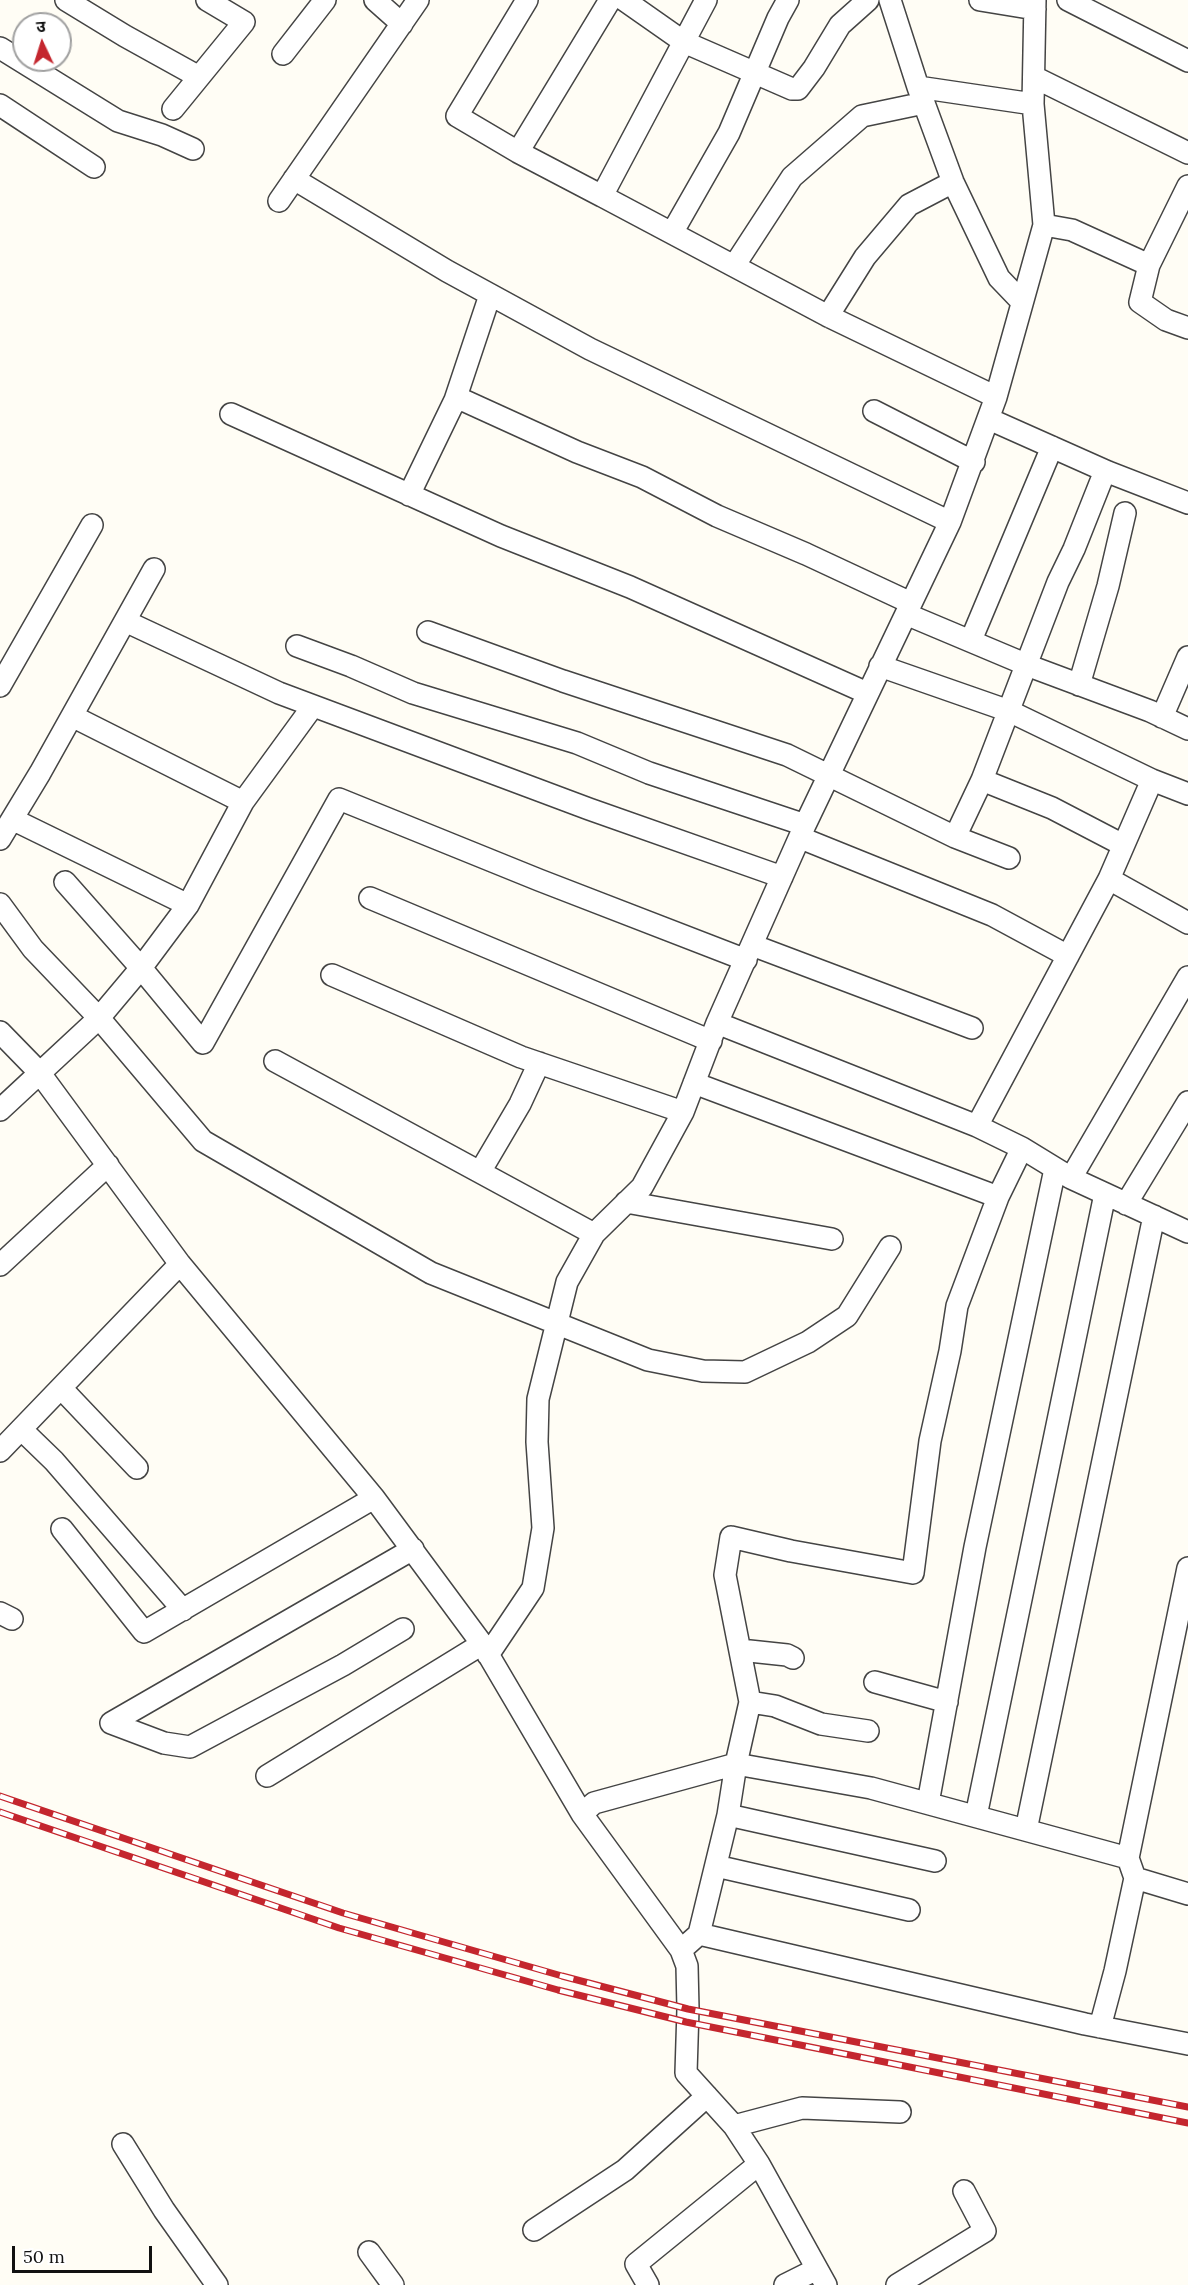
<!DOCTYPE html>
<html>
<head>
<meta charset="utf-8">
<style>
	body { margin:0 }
	#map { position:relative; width:1188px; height:2285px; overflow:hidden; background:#fffdf5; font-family:Lora,"Noto Sans Devanagari",serif }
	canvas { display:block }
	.north { position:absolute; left:12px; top:12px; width:60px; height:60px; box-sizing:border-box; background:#fff; border:2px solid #a0a0a0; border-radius:50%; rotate:356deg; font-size:16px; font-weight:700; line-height:24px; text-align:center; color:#111 }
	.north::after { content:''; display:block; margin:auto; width:21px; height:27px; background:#c4262e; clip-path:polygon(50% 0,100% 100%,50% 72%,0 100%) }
	.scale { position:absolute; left:12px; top:2246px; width:140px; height:27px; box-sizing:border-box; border:3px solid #111; border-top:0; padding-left:8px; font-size:18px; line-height:21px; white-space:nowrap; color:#111; -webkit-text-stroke:4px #fff; paint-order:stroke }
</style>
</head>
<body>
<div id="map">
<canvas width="1188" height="2285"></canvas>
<div class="north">उ</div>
<div class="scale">50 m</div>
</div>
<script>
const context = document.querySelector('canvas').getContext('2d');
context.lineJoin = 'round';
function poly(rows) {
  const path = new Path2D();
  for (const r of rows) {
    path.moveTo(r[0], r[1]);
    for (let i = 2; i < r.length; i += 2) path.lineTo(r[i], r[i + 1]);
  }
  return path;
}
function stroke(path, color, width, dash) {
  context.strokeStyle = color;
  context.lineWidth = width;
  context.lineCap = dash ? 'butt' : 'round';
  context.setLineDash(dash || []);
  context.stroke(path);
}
const minor = poly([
	[66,0,125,36,199,77],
	[375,0,402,24],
	[527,0,457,116,518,152,602,196],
	[624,0,684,42,792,89,798,89,814,68,840,25,868,0],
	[706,0,602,196,828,316,996,397],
	[890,0,918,87],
	[980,0,1035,9],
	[1068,0,1188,61],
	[0,48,118,121,162,135,193,149],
	[283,54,325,0],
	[1034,77,1188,153],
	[0,105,94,167],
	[173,109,244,22,207,0],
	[518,152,610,0],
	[294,179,447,271,590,349,950,522],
	[1188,186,1149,265,1140,302,1166,320,1188,328],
	[279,201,418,0],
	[1044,225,1072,230,1149,265],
	[672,233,729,133,778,18,788,0],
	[734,266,792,177,862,116,924,103],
	[1022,302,999,278,953,182,918,87,1033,104],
	[828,316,865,257,909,205,953,182],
	[455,400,465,401,577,452,642,477,717,516,806,554,911,603],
	[874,411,974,462],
	[231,414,501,536,630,587,867,693],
	[989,419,1108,472,1188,503],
	[409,495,455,400,490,295],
	[906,614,1032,667,1150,711,1188,729],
	[125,621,279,693,589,809,782,877],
	[428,632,563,681,787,755,955,837,1009,858],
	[971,640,1052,447],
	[297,646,351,666,413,693,577,743,649,773,805,825],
	[880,666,1009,711,1152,780,1188,794],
	[1079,685,1108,586,1125,513],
	[0,686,92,525],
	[72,716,243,802,313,706],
	[1162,717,1188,657],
	[982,780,1052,808,1123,845],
	[12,819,188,905],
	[955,837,982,780,1058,582,1074,549,1105,471],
	[801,838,992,915,1068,956],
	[0,839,40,773,154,569],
	[1109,879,1188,923],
	[65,882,141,968,203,1043,339,799,539,880,746,960],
	[370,898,711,1041],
	[0,904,33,949,99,1018,203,1141,431,1273,648,1360,703,1371,745,1372,808,1342,847,1316,890,1247],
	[752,945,972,1028],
	[332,975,521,1057,683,1112],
	[717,1023,977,1126,1022,1148,1071,1178,1188,1232],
	[0,1032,39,1072,180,1264,374,1498,482,1644,582,1814,681,1950,687,1966,688,2009,686,2073,734,2126,759,2164,826,2285],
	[275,1061,594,1234],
	[694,1083,998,1197],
	[0,1110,99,1018,141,968,188,905,243,802],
	[977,1126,1109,879,1152,780],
	[480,1172,520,1104,539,1063],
	[1071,1178,1188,977],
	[626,1202,832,1239],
	[1126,1204,1188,1102],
	[0,1265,108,1165],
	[61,1388,137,1468],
	[22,1430,54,1461,183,1610],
	[0,1451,180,1264],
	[62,1529,144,1632,374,1498],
	[0,1613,12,1619],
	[403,1629,343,1665,190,1747,164,1743,111,1723,413,1549],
	[740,1650,787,1655,793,1658],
	[488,1655,533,1588,543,1528,537,1442,538,1399,567,1282,594,1234,642,1187,683,1112,717,1023,805,825,950,522,996,397,1044,225,1033,104,1035,0],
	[875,1682,947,1702],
	[750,1702,775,1706,821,1724,868,1731],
	[267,1776,482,1644],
	[928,1803,975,1547,1055,1169],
	[582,1814,594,1803,736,1764,871,1788,1128,1858,1135,1878,1188,1894],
	[728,1815,935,1861],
	[976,1816,1105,1194],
	[1026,1830,1154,1216],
	[1128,1858,1188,1568],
	[716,1866,909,1910],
	[699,1934,1085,2024,1188,2044],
	[681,1950,699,1934,728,1815,736,1764,750,1702,725,1575,731,1537,791,1551,913,1573,930,1441,950,1351,957,1306,998,1197,1022,1148],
	[1100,2027,1115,1971,1135,1878],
	[734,2126,802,2108,900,2112],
	[123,2144,164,2210,217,2285],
	[534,2230,625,2170,707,2096],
	[369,2252,393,2285],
	[648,2285,636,2264,759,2164],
	[785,2285,817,2269],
	[897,2285,985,2231,964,2191]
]);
stroke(minor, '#444', 24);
stroke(minor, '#fff', 21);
const rail = poly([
	[0,1796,343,1913,562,1976,688,2009,1188,2107],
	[0,1812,339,1928,558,1990,686,2022,1188,2123]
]);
stroke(rail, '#c4262e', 7);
stroke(rail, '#fff', 4.5, [14]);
</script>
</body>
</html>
